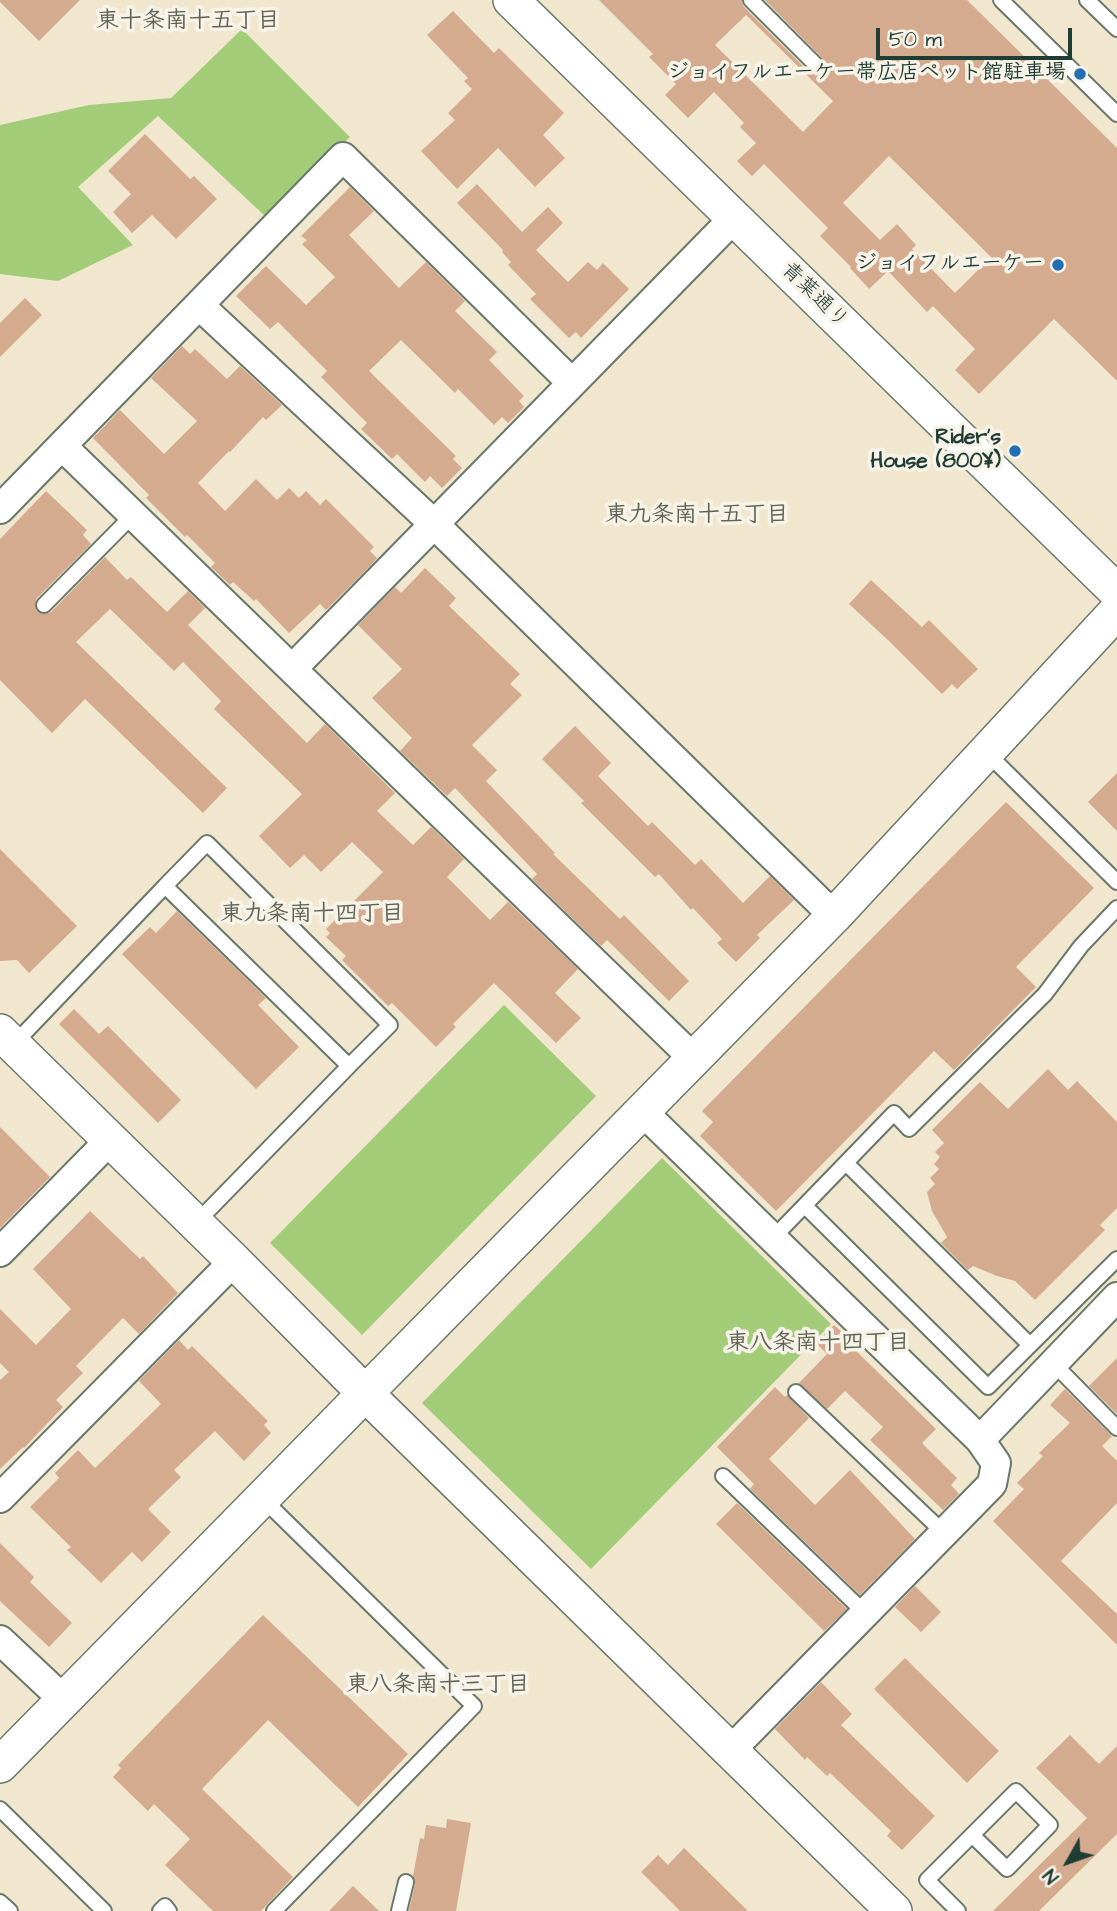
<!DOCTYPE html>
<html>
<head>
<meta charset="utf-8">
<style>
	body { margin:0 }
	#map { position:relative; width:1117px; height:1911px; overflow:hidden; background:#f0e7ce; font-family:"Architects Daughter",sans-serif }
	canvas { display:block }
	.north { position:absolute; left:1033px; top:1827px; width:70px; height:70px; -webkit-text-stroke:5px #f7f3e8; paint-order:stroke; rotate:230deg; font-size:19px; font-weight:700; line-height:28px; text-align:center; color:#1f3d34 }
	.north::after { content:''; display:block; margin:auto; width:24px; height:32px; background:#1f3d34; clip-path:polygon(50% 0,100% 100%,50% 72%,0 100%) }
	.scale { position:absolute; left:876px; top:28px; width:196px; height:32px; box-sizing:border-box; border:4px solid #1f3d34; border-top:0; padding-left:9px; font-size:21px; line-height:24px; white-space:nowrap; color:#1f3d34; -webkit-text-stroke:5px #f7f3e8; paint-order:stroke }
</style>
</head>
<body>
<div id="map">
<canvas width="1117" height="1911"></canvas>
<div class="north">N</div>
<div class="scale">50 m</div>
</div>
<script>
const context = document.querySelector('canvas').getContext('2d');
context.lineJoin = 'round';
function fill(path, color) {
  context.fillStyle = color;
  context.fill(path, 'evenodd');
}
function poly(rows) {
  const path = new Path2D();
  for (const r of rows) {
    path.moveTo(r[0], r[1]);
    for (let i = 2; i < r.length; i += 2) path.lineTo(r[i], r[i + 1]);
  }
  return path;
}
function stroke(path, color, width, dash) {
  context.strokeStyle = color;
  context.lineWidth = width;
  context.lineCap = dash ? 'butt' : 'round';
  context.setLineDash(dash || []);
  context.stroke(path);
}
function drawText(font, color, halo, rows, align = 'center') {
  context.font = font + ' "Architects Daughter","Klee One",sans-serif';
  context.lineWidth = 7;
  context.setLineDash([]);
  context.textBaseline = 'middle';
  context.strokeStyle = halo;
  context.fillStyle = color;
  for (const [text, x, y, turn = 0] of rows) {
    context.save();
    context.translate(x, y);
    context.rotate((+turn || 0) * Math.PI / 180);
    context.textAlign = isNaN(turn) ? turn : align;
    if (halo) context.strokeText(text, 0, 0);
    context.fillText(text, 0, 0);
    context.restore();
  }
}
fill(poly([
	[242,29,350,137,266,217,158,116,78,187,133,245,58,281,0,274,0,125,89,105,171,98],
	[504,1005,596,1096,362,1335,270,1243],
	[662,1158,831,1324,591,1569,422,1403]
]), '#a3cc78');
fill(poly([
	[0,0,80,0,39,41,0,2],
	[599,0,742,0,744,7,808,71,813,73,821,71,824,67,822,58,765,0,967,0,1117,148,1117,381,1054,319,979,394,955,370,975,349,933,306,927,312,888,271,869,289,850,268,851,267,820,236,828,228,764,164,752,176,737,161,756,143,740,127,744,123,714,92,688,118,665,95,676,84,649,57,653,54],
	[746,15,833,101,803,132,715,45],
	[889,156,991,257,955,293,912,249,916,245,897,224,880,240,843,203],
	[453,11,494,53,499,48,564,113,543,135,565,158,535,187,498,148,457,189,421,151,455,120,448,113,472,89,464,81,468,78,427,35],
	[145,134,190,179,194,176,217,199,176,239,152,215,132,233,113,212,131,194,108,171],
	[477,184,522,232,548,207,563,223,536,250,568,282,588,262,597,270,603,263,629,289,581,338,576,332,569,338,530,299,536,294,508,265,511,262,502,252,503,250,457,203],
	[350,187,374,211,349,235,399,288,426,262,465,301,455,311,497,352,489,360,524,396,519,401,524,407,508,423,502,417,494,425,458,389,455,393,401,340,369,371,456,456,453,459,462,468,442,488,430,476,425,482,397,454,392,459,361,429,367,423,321,377,327,371,278,322,270,329,236,296,266,266,306,305,335,277,302,244,307,240,301,236],
	[25,298,42,315,0,357,0,323],
	[182,346,190,354,195,349,227,379,240,366,282,405,266,420,263,417,230,452,229,451,198,483,225,511,256,479,277,500,289,488,299,498,306,491,320,505,326,499,374,547,370,551,377,558,372,564,326,610,320,604,289,633,256,599,254,601,233,582,230,585,211,567,215,563,187,535,185,537,146,498,149,495,93,438,120,410,164,454,197,421,151,378],
	[46,491,87,530,83,535,91,544,37,598,35,603,37,611,42,614,51,612,105,557,127,580,131,577,167,612,188,591,205,608,188,625,307,743,325,724,395,793,377,811,413,845,431,827,464,859,447,877,490,920,508,902,578,969,555,993,581,1018,556,1043,494,983,453,1024,456,1027,436,1047,392,1003,388,1006,342,960,346,956,326,937,330,933,326,929,383,872,352,842,321,872,304,855,290,868,259,836,302,794,214,709,221,701,183,662,174,671,110,609,76,642,227,788,203,813,85,699,52,733,0,680,0,539],
	[425,568,456,598,449,606,520,674,510,684,522,695,472,745,497,770,486,781,555,853,553,854,620,919,624,915,689,981,669,1001,607,940,601,946,532,879,537,874,455,788,447,796,400,751,412,738,372,698,402,669,358,625,395,587,401,593],
	[871,580,922,627,929,620,978,669,957,689,952,684,942,694,889,641,849,604],
	[575,726,611,763,598,776,648,826,652,822,695,865,701,859,743,903,770,876,794,900,757,935,760,938,736,962,717,943,722,939,693,908,691,910,659,874,655,877,581,803,584,801,542,759],
	[1117,773,1117,831,1088,802],
	[1006,802,1094,888,1016,967,1036,987,954,1070,934,1051,776,1211,700,1136,713,1122,702,1111],
	[0,849,77,926,29,973,17,960,0,961],
	[177,911,266,998,258,1005,299,1047,256,1089,122,954,150,927,156,933],
	[74,1009,99,1034,108,1026,181,1100,158,1123,59,1024],
	[1048,1069,1068,1090,1077,1081,1117,1122,1117,1208,1100,1225,1105,1230,1035,1300,1015,1281,997,1276,973,1266,968,1270,941,1243,947,1237,932,1211,927,1192,935,1184,930,1178,939,1169,934,1164,940,1157,935,1152,944,1143,932,1130,980,1082,1008,1109],
	[0,1127,50,1177,0,1228],
	[90,1211,140,1259,143,1256,178,1293,139,1334,123,1318,76,1366,83,1373,56,1400,63,1407,24,1448,23,1447,0,1469,0,1380,9,1372,0,1363,0,1309,36,1345,71,1309,33,1269],
	[834,1325,851,1340,848,1343,936,1429,922,1443,957,1478,951,1485,959,1494,943,1510,870,1440,883,1427,845,1391,827,1409,799,1383,827,1354,816,1343],
	[179,1340,188,1350,192,1346,268,1421,264,1425,271,1433,244,1461,215,1431,174,1470,181,1477,148,1509,171,1532,142,1562,132,1552,101,1583,67,1550,71,1547,30,1507,59,1478,55,1473,78,1450,95,1468,161,1404,139,1381],
	[1117,1358,1117,1414,1089,1386],
	[775,1387,785,1397,787,1395,809,1418,769,1459,815,1505,850,1470,915,1539,860,1595,750,1489,754,1484,717,1447],
	[1065,1389,1112,1436,1102,1446,1117,1461,1117,1503,1061,1561,1117,1614,1117,1645,993,1521,1024,1489,1017,1483,1043,1456,1039,1453,1070,1423,1050,1405],
	[737,1503,847,1609,824,1631,716,1524],
	[0,1543,34,1577,30,1582,72,1623,49,1647,0,1601],
	[915,1586,941,1612,921,1632,895,1607],
	[263,1615,408,1754,358,1807,268,1720,202,1789,293,1877,261,1911,213,1911,165,1865,190,1839,154,1804,148,1811,113,1777,121,1768,118,1765],
	[905,1658,999,1751,967,1783,874,1689],
	[821,1682,852,1714,841,1725,935,1816,902,1850,887,1836,891,1831,830,1773,827,1776,807,1757,805,1760,775,1729],
	[1070,1735,1099,1764,1117,1746,1117,1834,1039,1911,993,1911,1087,1818,1036,1768],
	[447,1819,471,1823,456,1911,409,1911,415,1884,413,1876,420,1838,424,1839,426,1825,446,1828],
	[684,1848,748,1911,680,1911,641,1872,658,1855,668,1865],
	[353,1886,379,1911,329,1911]
]), '#d5ab8f');
const service = poly([
	[751,0,815,64],
	[1001,0,1117,114],
	[1087,0,1117,29],
	[44,605,133,515],
	[986,752,1117,882],
	[165,886,207,843,390,1025,349,1066],
	[14,1044,165,886,349,1066,196,1223],
	[846,1163,1030,1345],
	[805,1206,988,1387,1117,1259],
	[773,1238,894,1113,909,1129,1045,994,1081,946,1117,908],
	[1053,1363,1117,1428],
	[796,1392,944,1533],
	[723,1476,865,1613],
	[263,1499,474,1706,274,1911],
	[0,1809,104,1911],
	[0,1902,10,1911],
	[160,1911,165,1906,169,1911],
	[399,1911,406,1882],
	[958,1911,927,1880,1016,1791,1050,1825,1007,1869,972,1835]
]);
const minor = poly([
	[199,305,433,523,834,916],
	[62,446,694,1059],
	[0,509,343,157,572,383],
	[292,669,734,218],
	[642,1111,980,1440],
	[0,1252,110,1140],
	[0,1498,234,1261],
	[0,1640,65,1701],
	[731,1750,992,1484,996,1463,980,1440,1117,1297]
]);
const tertiary = poly([
	[511,0,1117,592],
	[0,1032,234,1261,366,1394,894,1911],
	[0,1765,834,916,1117,611]
]);
stroke(service, '#68786a', 18);
stroke(minor, '#68786a', 32);
stroke(tertiary, '#68786a', 38);
stroke(service, '#fff', 14);
stroke(minor, '#fff', 28);
stroke(tertiary, '#fff', 35);
for (const [x, y, r, color] of [
	[1080,74,7,"#1f6fb2"],
	[1058,265,7,"#1f6fb2"],
	[1015,451,7,"#1f6fb2"]
]) {
  const dot = new Path2D();
  dot.arc(x, y, r, 0, 2 * Math.PI);
  context.fillStyle = color;
  context.fill(dot);
  stroke(dot, '#f7f3e8', 2.5);
}
drawText('bold 21px', '#1f3d34', '#f7f3e8', [
	["ジョイフルエーケー帯広店ペット館駐車場",1066,74],
	["ジョイフルエーケー",1044,265],
	["Rider’s",1001,439],
	["House (800¥)",1001,463]
], 'right');
drawText('21px', '#1f3d34', '#f7f3e8', [
	["青葉通り",814,296,44]
]);
drawText('bold 23px', '#5f6454', '#f7f3e8', [
	["東十条南十五丁目",188,22],
	["東九条南十五丁目",697,516],
	["東九条南十四丁目",312,915],
	["東八条南十四丁目",818,1344],
	["東八条南十三丁目",438,1686]
]);
</script>
</body>
</html>
